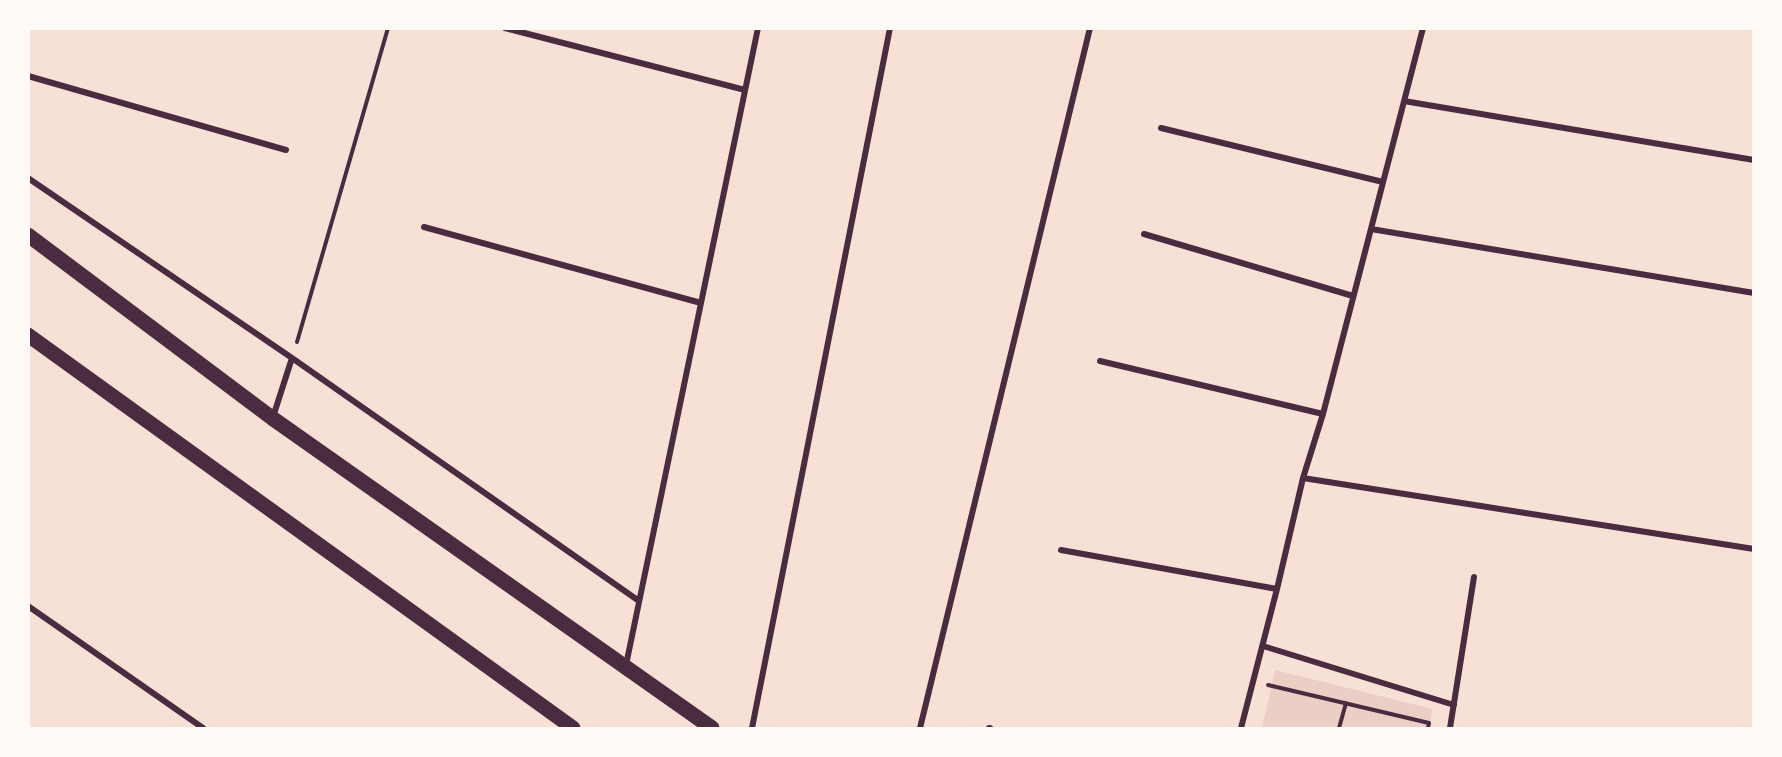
<!DOCTYPE html>
<html>
<head>
<meta charset="utf-8">
<style>
	body { margin:0 }
	#map { position:relative; width:1782px; height:757px; overflow:hidden; background:#f7e1d7; font-family:"Fira Sans Condensed",sans-serif }
	canvas { display:block }
	.frame { position:absolute; inset:0; border:30px solid #fffaf5; pointer-events:none }
</style>
</head>
<body>
<div id="map">
<canvas width="1782" height="757"></canvas>
<div class="frame"></div>
</div>
<script>
const context = document.querySelector('canvas').getContext('2d');
context.lineJoin = 'round';
function fill(path, color) {
  context.fillStyle = color;
  context.fill(path, 'evenodd');
}
function poly(rows) {
  const path = new Path2D();
  for (const r of rows) {
    path.moveTo(r[0], r[1]);
    for (let i = 2; i < r.length; i += 2) path.lineTo(r[i], r[i + 1]);
  }
  return path;
}
function stroke(path, color, width, dash) {
  context.strokeStyle = color;
  context.lineWidth = width;
  context.lineCap = dash ? 'butt' : 'round';
  context.setLineDash(dash || []);
  context.stroke(path);
}
fill(poly([
	[1275,670,1433,709,1428,728,1262,728]
]), '#ebcfc5');
stroke(poly([
	[297,342,388,28],
	[1268,685,1429,723,1428,728],
	[1339,728,1346,703]
]), '#4a2c40', 4);
stroke(poly([
	[505,28,745,90],
	[28,76,286,150],
	[1404,101,1754,160],
	[1161,128,1383,182],
	[28,178,292,358,639,601],
	[424,227,701,303],
	[1371,229,1754,293],
	[1144,234,1353,296],
	[1100,361,1323,414],
	[273,417,292,358],
	[1303,478,1754,549],
	[1061,550,1277,589],
	[28,606,203,728],
	[1263,646,1454,705],
	[626,665,758,28],
	[752,728,890,28],
	[920,728,1090,28],
	[989,728,990,728],
	[1241,728,1277,589,1303,478,1323,414,1423,28],
	[1450,728,1474,577]
]), '#4a2c40', 6);
stroke(poly([
	[28,235,272,418,712,728],
	[28,335,573,728]
]), '#4a2c40', 15);
</script>
</body>
</html>
